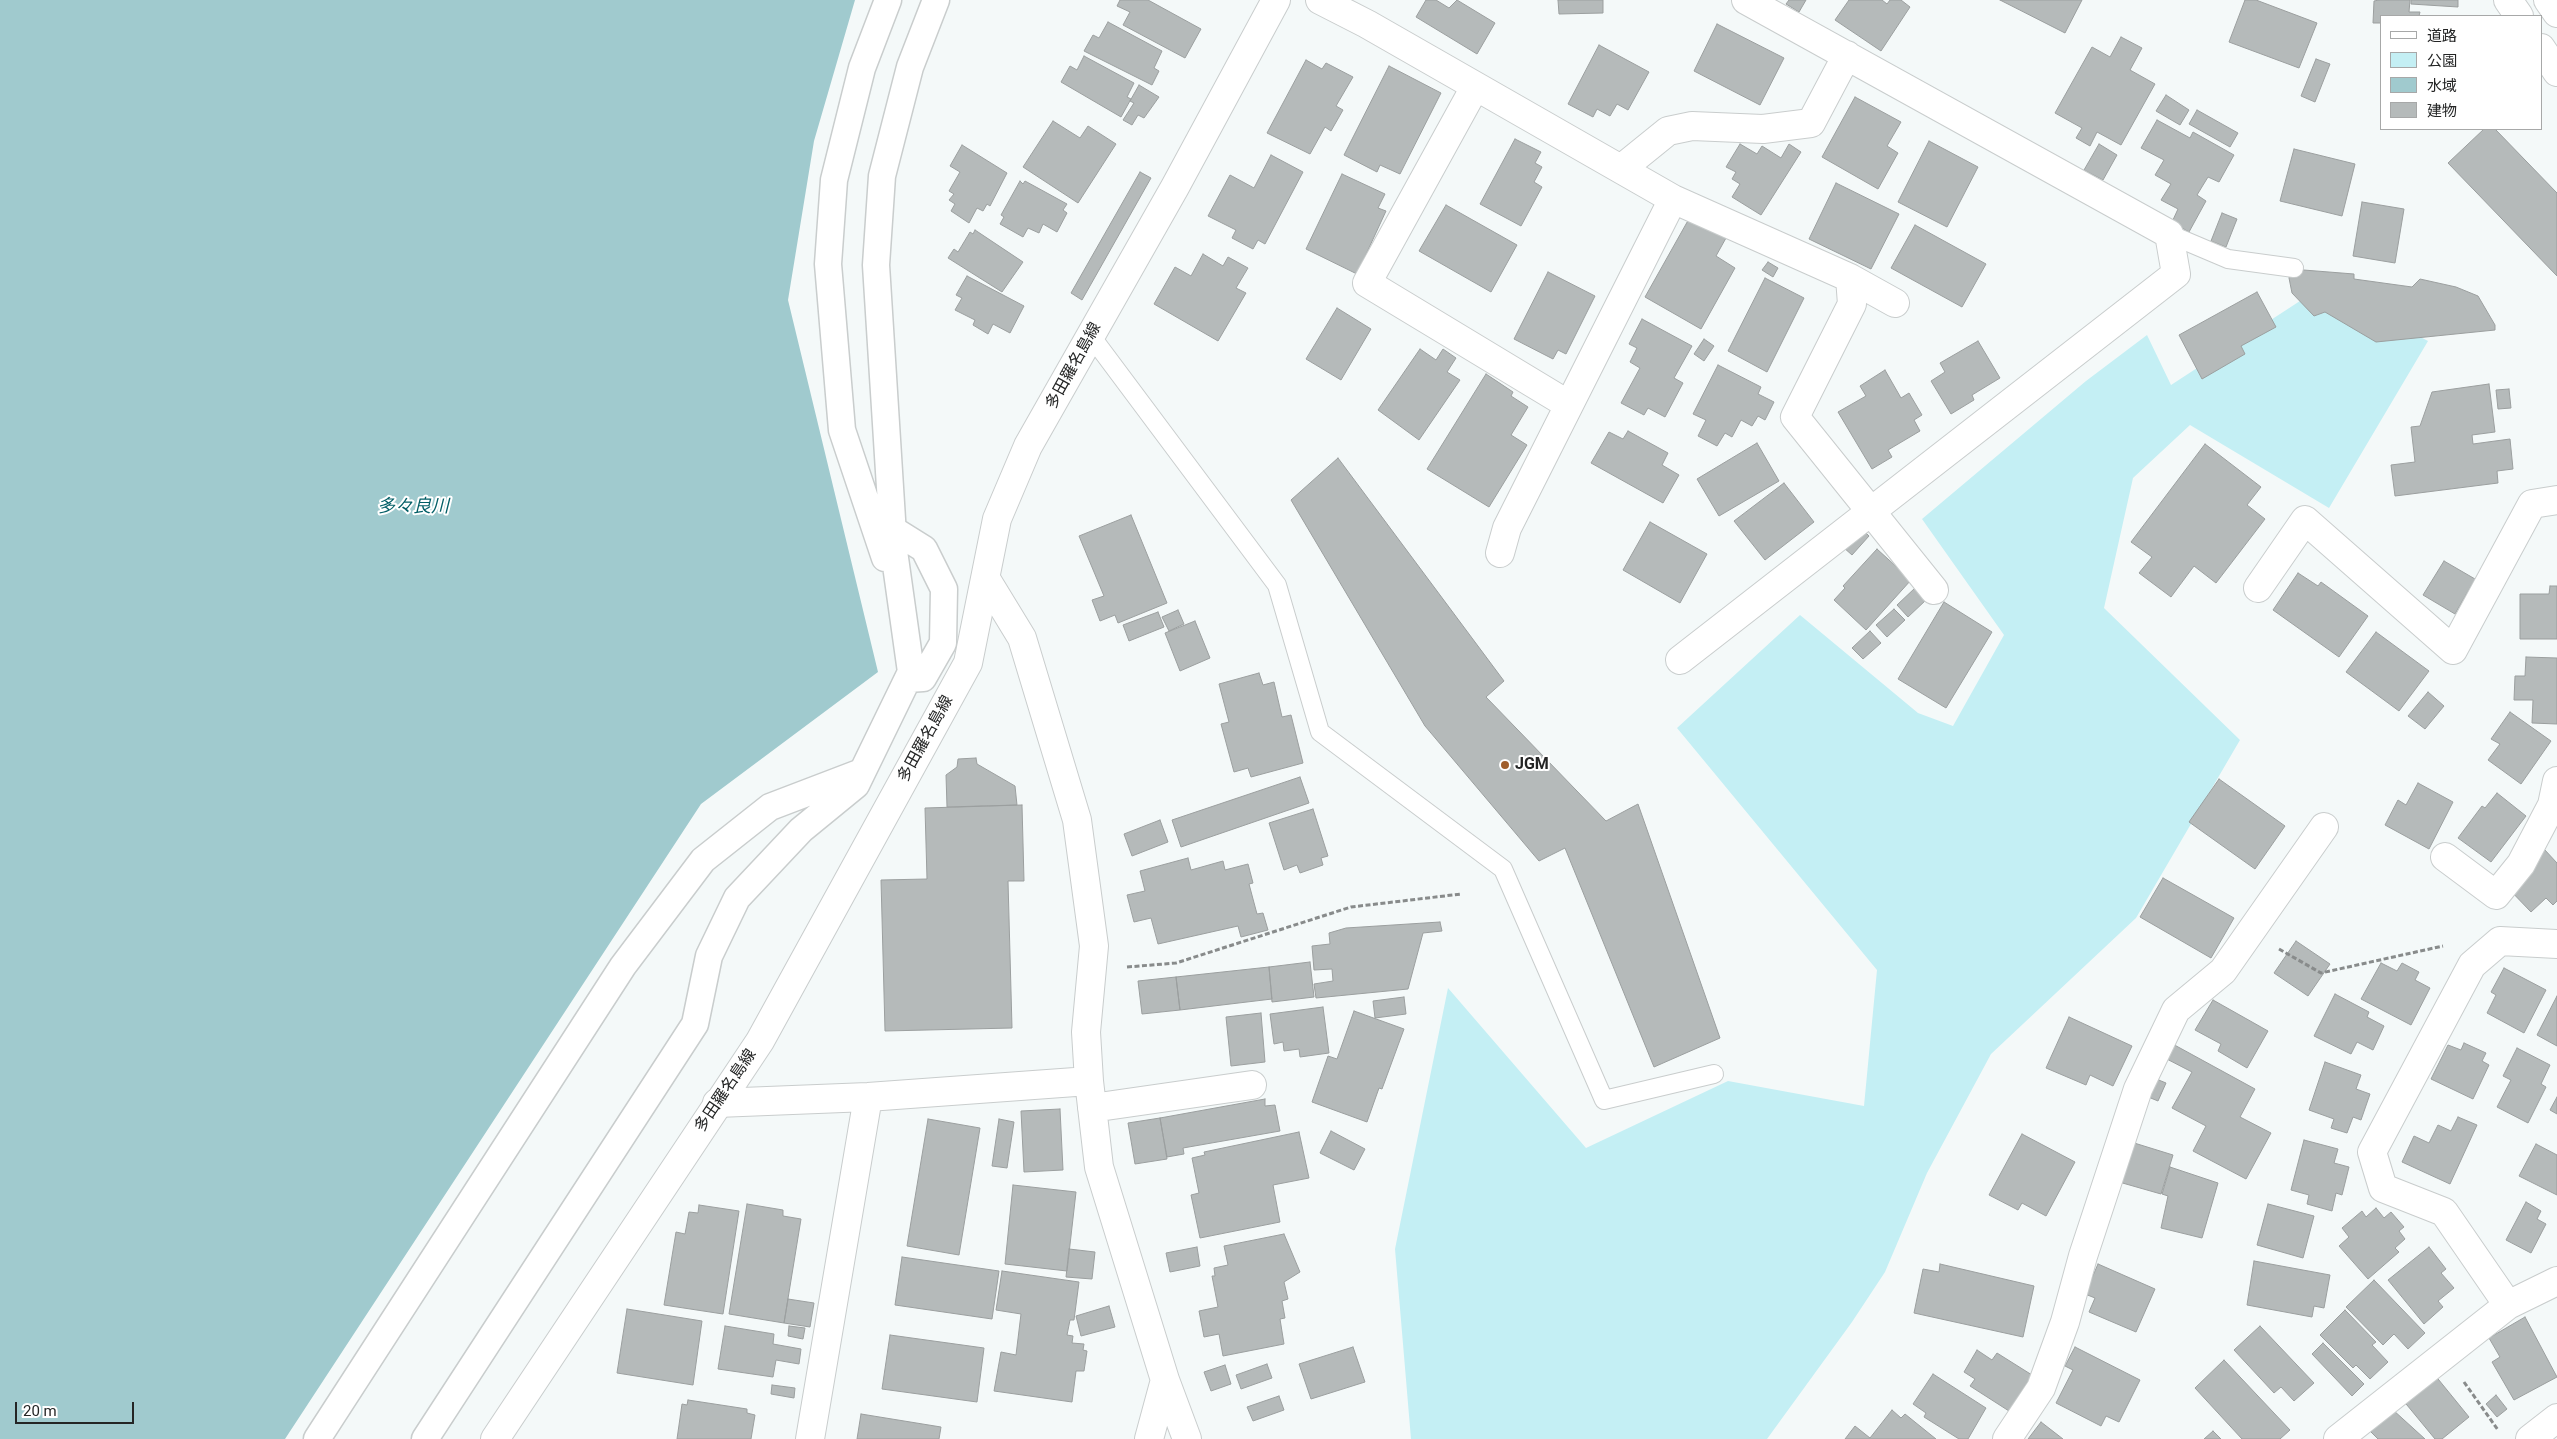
<!DOCTYPE html>
<html>
<head>
<meta charset="utf-8">
<style>
	body { margin:0 }
	#map { position:relative; width:2557px; height:1439px; overflow:hidden; background:#f4f9f9; font-family:Roboto,"Noto Sans JP",sans-serif }
	canvas { display:block }
	.legend { position:absolute; left:2380px; top:15px; width:162px; height:115px; box-sizing:border-box; background:#fff; border:1px solid #a7a8a8; margin:0; padding:6px 9px; list-style:none; font-size:15px; color:#242525 }
	.legend li { display:flex; align-items:center; gap:10px; height:25px }
	.legend b { width:25px; border:1px solid #a7a8a8 }
	.scale { position:absolute; left:15px; top:1402px; width:119px; height:22px; box-sizing:border-box; border:2px solid #242525; border-top:0; padding-left:6px; font-size:15px; line-height:18px; white-space:nowrap; color:#242525; -webkit-text-stroke:4px #fff; paint-order:stroke }
</style>
</head>
<body>
<div id="map">
<canvas width="2557" height="1439"></canvas>
<ul class="legend">
<li><b style="height:6px;background:#fff"></b>道路</li>
<li><b style="height:14px;background:#c4eff4"></b>公園</li>
<li><b style="height:14px;background:#a0cace"></b>水域</li>
<li><b style="height:14px;background:#b5baba"></b>建物</li>
</ul>
<div class="scale">20 m</div>
</div>
<script>
const context = document.querySelector('canvas').getContext('2d');
context.lineJoin = 'round';
function fill(path, color) {
  context.fillStyle = color;
  context.fill(path, 'evenodd');
}
function poly(rows) {
  const path = new Path2D();
  for (const r of rows) {
    path.moveTo(r[0], r[1]);
    for (let i = 2; i < r.length; i += 2) path.lineTo(r[i], r[i + 1]);
  }
  return path;
}
function stroke(path, color, width, dash) {
  context.strokeStyle = color;
  context.lineWidth = width;
  context.lineCap = dash ? 'butt' : 'round';
  context.setLineDash(dash || []);
  context.stroke(path);
}
function drawText(font, color, halo, rows, align = 'center') {
  context.font = font + ' Roboto,"Noto Sans JP",sans-serif';
  context.lineWidth = 4;
  context.setLineDash([]);
  context.textBaseline = 'middle';
  context.strokeStyle = halo;
  context.fillStyle = color;
  for (const [text, x, y, turn = 0] of rows) {
    context.save();
    context.translate(x, y);
    context.rotate((+turn || 0) * Math.PI / 180);
    context.textAlign = isNaN(turn) ? turn : align;
    if (halo) context.strokeText(text, 0, 0);
    context.fillText(text, 0, 0);
    context.restore();
  }
}
fill(poly([
	[2323,286,2428,341,2329,508,2190,425,2133,478,2104,608,2240,740,2136,918,1991,1054,1927,1173,1885,1272,1852,1322,1767,1439,1411,1439,1395,1249,1448,988,1586,1148,1728,1081,1864,1106,1877,970,1677,728,1800,615,1918,713,1953,726,2004,635,1922,519,2086,381,2147,335,2171,385]
]), '#c4eff4');
fill(poly([
	[0,0,855,0,814,141,788,300,878,672,701,804,285,1439,0,1439]
]), '#a0cace');
const building = poly([
	[1120,0,1148,0,1201,29,1185,58,1123,25,1130,12,1117,6,1120,0],
	[1426,0,1436,0,1449,8,1457,0,1495,23,1477,54,1416,17,1426,0],
	[1558,0,1603,0,1603,13,1559,14,1558,0],
	[1789,0,1806,0,1799,12,1786,4,1789,0],
	[1849,0,1882,0,1887,4,1890,0,1901,0,1910,7,1881,51,1835,20,1849,0],
	[2000,0,2082,0,2065,33,2000,0],
	[2245,0,2256,0,2317,23,2299,68,2229,42,2245,0],
	[2379,0,2410,0,2409,12,2420,12,2419,16,2381,16,2381,23,2373,23,2374,1,2379,0],
	[2411,0,2458,0,2458,7,2411,4,2411,0],
	[1108,22,1162,51,1154,68,1159,71,1152,85,1084,51,1093,35,1099,38,1108,22],
	[1717,24,1784,58,1760,105,1694,71,1717,24],
	[2121,37,2142,48,2130,70,2155,84,2121,145,2097,132,2090,146,2076,138,2082,128,2055,113,2092,47,2110,57,2121,37],
	[1599,45,1649,72,1628,110,1617,104,1610,116,1597,109,1593,117,1568,104,1599,45],
	[1084,56,1134,83,1127,97,1131,99,1121,117,1061,82,1070,66,1077,70,1084,56],
	[2316,59,2330,64,2315,102,2301,96,2316,59],
	[1306,60,1322,69,1326,63,1353,77,1336,106,1343,110,1331,131,1325,127,1310,154,1267,133,1306,60],
	[1389,66,1441,93,1400,174,1380,165,1377,172,1344,155,1389,66],
	[1139,85,1159,97,1144,118,1138,115,1132,125,1123,120,1134,103,1130,101,1139,85],
	[2166,95,2189,110,2180,125,2156,111,2166,95],
	[1855,97,1901,122,1887,146,1898,153,1878,189,1822,157,1855,97],
	[2197,110,2238,133,2230,147,2189,124,2197,110],
	[2157,120,2190,138,2193,132,2234,155,2219,182,2208,177,2197,195,2206,201,2189,232,2172,222,2178,209,2161,200,2171,184,2155,175,2164,160,2141,148,2157,120],
	[1053,121,1080,138,1088,126,1116,144,1078,203,1023,167,1053,121],
	[2484,129,2495,129,2557,193,2557,276,2448,163,2484,129],
	[1515,139,1541,152,1535,163,1542,167,1534,182,1542,187,1521,226,1480,204,1515,139],
	[1929,141,1978,167,1947,227,1898,202,1929,141],
	[1740,144,1757,154,1762,146,1781,158,1789,144,1801,152,1761,215,1732,197,1740,184,1732,179,1736,172,1726,167,1740,144],
	[2099,144,2117,155,2103,180,2084,170,2099,144],
	[962,145,1007,173,990,206,987,204,983,211,977,208,969,223,951,211,955,204,949,200,954,194,949,191,960,172,950,166,962,145],
	[2294,149,2355,164,2342,216,2280,201,2294,149],
	[1271,155,1303,172,1265,244,1258,240,1253,249,1232,238,1236,230,1208,216,1230,175,1254,188,1271,155],
	[1140,172,1151,178,1082,300,1071,293,1140,172],
	[1342,174,1385,194,1378,208,1386,211,1357,274,1306,249,1342,174],
	[1020,181,1023,184,1025,181,1067,204,1063,210,1067,213,1057,232,1043,224,1039,233,1028,228,1023,237,1000,224,1004,217,1001,215,1020,181],
	[1836,183,1899,214,1871,269,1809,239,1836,183],
	[2362,202,2404,209,2395,263,2353,256,2362,202],
	[1446,205,1517,245,1491,292,1419,251,1446,205],
	[2222,213,2237,219,2226,247,2211,241,2222,213],
	[1690,217,1726,238,1716,256,1735,268,1701,329,1645,297,1690,217],
	[1915,225,1986,264,1962,307,1891,268,1915,225],
	[975,230,1023,262,1002,292,948,258,954,249,958,252,970,232,973,234,975,230],
	[1203,254,1223,266,1228,257,1248,268,1236,288,1246,293,1218,341,1154,304,1175,267,1191,276,1203,254],
	[1768,262,1778,268,1773,277,1762,270,1768,262],
	[2291,269,2354,274,2354,279,2412,287,2420,279,2456,287,2478,296,2495,325,2495,330,2376,342,2325,312,2314,316,2292,293,2289,278,2291,269],
	[1548,272,1595,296,1566,354,1558,350,1553,359,1514,339,1548,272],
	[967,276,1024,306,1010,333,993,324,988,334,973,325,975,320,955,310,962,298,956,295,967,276],
	[1765,278,1804,298,1767,372,1728,351,1765,278],
	[2257,292,2276,327,2241,346,2245,354,2202,379,2179,335,2257,292],
	[1337,308,1371,329,1341,380,1306,359,1337,308],
	[1642,319,1692,346,1674,378,1683,383,1665,417,1648,408,1644,415,1621,403,1640,368,1630,362,1637,348,1629,344,1642,319],
	[1704,339,1714,346,1704,361,1694,354,1704,339],
	[1978,341,2000,378,1972,395,1974,400,1951,414,1931,381,1945,372,1940,363,1978,341],
	[1420,349,1436,360,1443,349,1456,358,1447,372,1460,380,1419,440,1378,410,1420,349],
	[1718,365,1761,387,1758,394,1774,402,1765,420,1758,416,1752,426,1741,420,1732,437,1725,433,1717,446,1698,436,1706,420,1693,414,1718,365],
	[1885,370,1901,398,1909,393,1922,415,1914,420,1920,431,1888,450,1892,457,1872,469,1838,412,1866,396,1860,386,1885,370],
	[1486,374,1513,392,1511,396,1528,407,1511,435,1527,445,1489,507,1427,469,1486,374],
	[2489,384,2495,432,2472,435,2473,444,2510,439,2513,469,2497,471,2498,483,2395,496,2391,465,2415,462,2411,427,2420,426,2432,392,2489,384],
	[2509,389,2511,408,2498,409,2496,390,2509,389],
	[1628,431,1668,453,1662,465,1679,475,1663,503,1591,463,1609,432,1623,439,1628,431],
	[1757,443,1779,481,1719,516,1697,479,1757,443],
	[2205,444,2261,487,2247,505,2265,519,2216,583,2194,566,2171,597,2139,573,2152,557,2131,542,2205,444],
	[1338,458,1504,681,1486,697,1606,821,1638,804,1720,1038,1654,1067,1565,848,1539,861,1425,726,1291,500,1338,458],
	[1784,483,1814,522,1765,560,1734,521,1784,483],
	[1131,515,1167,603,1118,623,1115,615,1100,621,1092,600,1104,596,1079,536,1131,515],
	[1650,522,1707,554,1680,603,1623,570,1650,522],
	[1861,528,1869,536,1852,555,1843,547,1861,528],
	[1877,549,1911,580,1866,630,1834,600,1845,588,1843,586,1877,549],
	[2444,561,2475,579,2455,614,2423,595,2444,561],
	[2298,573,2318,586,2321,582,2368,616,2339,657,2273,610,2298,573],
	[2550,586,2557,586,2557,639,2520,639,2520,594,2549,594,2550,586],
	[1915,588,1926,600,1908,617,1897,605,1915,588],
	[1944,602,1992,632,1946,708,1898,679,1944,602],
	[1894,609,1905,620,1887,637,1876,625,1894,609],
	[1178,610,1184,624,1169,631,1162,617,1178,610],
	[1158,612,1164,627,1129,641,1123,625,1158,612],
	[1195,621,1210,658,1180,671,1165,633,1195,621],
	[1870,631,1881,643,1863,659,1852,648,1870,631],
	[2376,632,2429,671,2399,711,2346,672,2376,632],
	[2526,657,2557,658,2557,724,2532,723,2533,700,2514,700,2515,676,2525,676,2526,657],
	[1259,673,1263,685,1274,682,1282,717,1291,715,1303,763,1251,777,1248,768,1234,772,1221,724,1229,722,1219,684,1259,673],
	[2428,692,2444,706,2425,729,2408,716,2428,692],
	[2510,712,2551,741,2521,784,2488,760,2500,744,2491,739,2510,712],
	[976,758,977,764,1015,786,1017,805,947,807,946,775,957,767,958,759,976,758],
	[1300,777,1309,803,1181,847,1172,820,1300,777],
	[2219,779,2285,826,2255,869,2189,822,2219,779],
	[2418,783,2453,802,2429,849,2385,825,2398,800,2406,805,2418,783],
	[2497,793,2526,816,2491,862,2458,838,2482,806,2485,808,2497,793],
	[1022,805,1024,881,1008,881,1012,1028,885,1031,881,880,927,879,925,808,1022,805],
	[1313,809,1328,856,1321,858,1323,865,1300,873,1297,865,1284,870,1269,823,1313,809],
	[1160,820,1168,842,1132,856,1124,834,1160,820],
	[2544,849,2557,863,2557,901,2553,905,2546,898,2531,912,2506,886,2544,849],
	[1188,858,1191,870,1223,861,1225,870,1248,864,1253,883,1249,884,1257,914,1263,913,1268,930,1241,937,1238,926,1158,944,1151,918,1134,922,1127,895,1145,891,1140,871,1188,858],
	[2163,878,2234,918,2211,958,2140,917,2163,878],
	[1440,922,1442,931,1423,933,1408,989,1316,998,1314,984,1333,981,1332,969,1314,970,1312,946,1330,944,1329,933,1346,928,1440,922],
	[2296,941,2330,964,2308,996,2274,973,2296,941],
	[1310,962,1314,997,1272,1002,1269,967,1310,962],
	[2381,963,2397,971,2402,963,2419,972,2415,980,2430,988,2411,1025,2361,999,2381,963],
	[1269,967,1272,999,1180,1010,1176,977,1269,967],
	[2504,968,2546,990,2524,1033,2487,1013,2496,995,2491,992,2504,968],
	[1176,977,1180,1010,1142,1014,1138,981,1176,977],
	[2335,994,2369,1012,2367,1017,2384,1026,2373,1050,2357,1042,2351,1054,2314,1036,2335,994],
	[2557,996,2557,1046,2537,1035,2557,996],
	[1404,997,1406,1014,1375,1018,1373,1001,1404,997],
	[2213,1000,2268,1031,2247,1068,2218,1051,2221,1044,2195,1030,2213,1000],
	[1323,1007,1329,1053,1300,1057,1299,1049,1284,1051,1283,1042,1274,1044,1270,1014,1323,1007],
	[1354,1011,1404,1029,1382,1089,1379,1088,1367,1122,1312,1102,1328,1056,1337,1059,1354,1011],
	[1261,1013,1265,1062,1231,1066,1226,1017,1261,1013],
	[2069,1017,2132,1046,2113,1086,2090,1075,2086,1085,2046,1068,2069,1017],
	[2169,1042,2255,1089,2240,1117,2271,1133,2246,1179,2193,1151,2206,1126,2172,1108,2192,1072,2161,1056,2169,1042],
	[2464,1043,2486,1053,2482,1061,2489,1065,2473,1099,2431,1079,2448,1045,2461,1050,2464,1043],
	[2517,1048,2550,1065,2541,1084,2546,1087,2528,1123,2497,1107,2511,1080,2503,1076,2517,1048],
	[2325,1062,2361,1075,2356,1089,2370,1094,2361,1120,2353,1117,2347,1133,2331,1128,2334,1119,2309,1110,2325,1062],
	[2149,1076,2166,1083,2158,1101,2141,1094,2149,1076],
	[2557,1097,2557,1114,2550,1110,2557,1097],
	[1265,1099,1265,1106,1275,1105,1280,1131,1183,1148,1184,1154,1167,1157,1160,1118,1265,1099],
	[1060,1109,1063,1170,1024,1172,1021,1111,1060,1109],
	[2458,1117,2477,1125,2450,1184,2402,1162,2414,1136,2429,1143,2438,1125,2451,1131,2458,1117],
	[1160,1118,1167,1159,1135,1164,1128,1123,1160,1118],
	[928,1119,980,1128,959,1255,907,1246,928,1119],
	[999,1119,1014,1122,1007,1168,992,1166,999,1119],
	[1331,1131,1365,1149,1354,1170,1320,1153,1331,1131],
	[1299,1132,1309,1178,1273,1185,1280,1222,1200,1238,1191,1195,1199,1193,1192,1158,1205,1155,1204,1152,1299,1132],
	[2022,1134,2075,1162,2046,1216,2022,1203,2018,1210,1989,1195,2022,1134],
	[2304,1140,2338,1149,2334,1163,2349,1167,2342,1195,2336,1193,2332,1211,2307,1204,2309,1195,2291,1190,2304,1140],
	[2131,1142,2173,1155,2161,1194,2119,1182,2131,1142],
	[2536,1144,2557,1155,2557,1195,2519,1176,2536,1144],
	[2170,1167,2218,1183,2202,1238,2161,1228,2168,1196,2162,1194,2170,1167],
	[1013,1185,1076,1192,1067,1271,1005,1264,1013,1185],
	[2526,1202,2541,1211,2537,1219,2546,1224,2531,1253,2506,1240,2526,1202],
	[747,1204,783,1210,783,1216,801,1219,784,1323,729,1314,747,1204],
	[2268,1204,2314,1216,2303,1258,2257,1245,2268,1204],
	[699,1205,739,1211,723,1314,664,1305,676,1232,685,1234,689,1212,698,1213,699,1205],
	[2376,1208,2384,1218,2391,1212,2404,1227,2399,1231,2405,1239,2395,1248,2399,1252,2368,1279,2339,1246,2349,1237,2342,1228,2362,1211,2366,1217,2376,1208],
	[1284,1234,1300,1272,1284,1282,1288,1299,1282,1301,1285,1318,1280,1319,1284,1344,1223,1356,1219,1334,1204,1337,1199,1311,1218,1307,1212,1276,1215,1276,1214,1268,1228,1265,1224,1246,1284,1234],
	[1197,1247,1200,1266,1170,1272,1166,1253,1197,1247],
	[2429,1247,2446,1269,2441,1273,2454,1288,2438,1301,2443,1307,2424,1324,2388,1280,2429,1247],
	[1069,1249,1095,1252,1092,1279,1066,1277,1069,1249],
	[902,1257,999,1271,992,1319,895,1305,902,1257],
	[2254,1261,2330,1275,2324,1308,2314,1306,2312,1317,2247,1305,2254,1261],
	[1940,1264,2034,1286,2023,1337,1914,1313,1923,1269,1939,1272,1940,1264],
	[2098,1264,2155,1289,2136,1332,2089,1312,2095,1298,2085,1294,2098,1264],
	[1002,1271,1079,1282,1074,1320,1070,1320,1067,1335,1073,1336,1072,1343,1084,1344,1083,1350,1087,1351,1084,1371,1076,1371,1072,1402,994,1391,1001,1352,1016,1355,1021,1314,996,1310,1002,1271],
	[2374,1280,2425,1333,2408,1349,2394,1334,2383,1345,2346,1307,2374,1280],
	[788,1299,814,1303,810,1327,784,1323,788,1299],
	[1109,1306,1115,1327,1081,1336,1076,1316,1109,1306],
	[627,1309,702,1321,693,1385,617,1373,627,1309],
	[2345,1310,2376,1342,2372,1345,2388,1362,2370,1379,2356,1365,2353,1368,2320,1335,2345,1310],
	[2525,1317,2557,1377,2514,1400,2492,1362,2500,1357,2489,1338,2525,1317],
	[725,1326,774,1334,773,1344,801,1349,799,1364,776,1360,773,1377,718,1369,725,1326],
	[789,1326,805,1328,803,1339,788,1336,789,1326],
	[2260,1326,2314,1383,2294,1401,2281,1387,2274,1393,2234,1350,2260,1326],
	[890,1335,984,1348,977,1402,882,1389,890,1335],
	[2323,1343,2364,1384,2352,1396,2312,1354,2323,1343],
	[1353,1347,1365,1382,1311,1399,1299,1364,1353,1347],
	[2075,1347,2140,1380,2119,1422,2106,1416,2101,1426,2056,1403,2073,1370,2065,1366,2075,1347],
	[1977,1350,1992,1360,1997,1353,2032,1375,2009,1411,1970,1386,1975,1379,1964,1372,1977,1350],
	[2224,1360,2290,1430,2280,1439,2242,1439,2195,1388,2224,1360],
	[1267,1364,1272,1378,1241,1389,1236,1375,1267,1364],
	[1225,1365,1231,1384,1211,1391,1204,1372,1225,1365],
	[1933,1374,1986,1408,1968,1439,1959,1439,1924,1417,1926,1413,1913,1404,1933,1374],
	[2434,1374,2469,1417,2442,1439,2435,1439,2402,1399,2434,1374],
	[772,1385,795,1388,794,1398,771,1394,772,1385],
	[2496,1395,2507,1409,2497,1417,2486,1404,2496,1395],
	[1279,1396,1284,1410,1253,1421,1247,1407,1279,1396],
	[688,1400,747,1409,747,1413,755,1415,751,1439,677,1439,682,1404,687,1405,688,1400],
	[2392,1409,2425,1439,2378,1439,2371,1432,2392,1409],
	[1892,1410,1901,1418,1905,1414,1936,1439,1845,1439,1855,1426,1870,1438,1892,1410],
	[861,1414,941,1427,939,1439,857,1439,861,1414],
	[2041,1422,2063,1439,2028,1439,2041,1422],
	[2213,1431,2221,1439,2204,1439,2213,1431]
]);
fill(building, '#b5baba');
stroke(building, '#9b9f9f', 1);
const service = poly([
	[2169,234,2228,259,2294,268],
	[1091,336,1277,585,1320,732,1503,869,1604,1100,1714,1074]
]);
const pedestrian = poly([
	[892,529,924,549,944,589,943,643,923,678,908,679],
	[885,558,842,430,828,264,834,180,862,68,888,0],
	[317,1439,623,966,703,860,770,807,859,773],
	[425,1439,695,1024,709,956,737,898,801,830,856,785,911,672,894,551,876,265,882,176,910,67,936,0]
]);
const minor = poly([
	[1320,0,1367,24,1673,199,1850,278,1895,303],
	[2508,0,2519,16],
	[2548,0,2557,13],
	[2541,48,2557,72],
	[1475,87,1367,283,1569,405],
	[1621,169,1668,131,1692,126,1763,129,1811,123,1847,55],
	[1850,278,1852,304,1795,417,1934,590],
	[1500,553,1507,528,1673,199],
	[986,579,1022,638,1077,820,1094,946,1086,1032,1089,1081,1099,1167,1165,1380,1187,1439],
	[2258,588,2305,520,2453,650,2532,504,2557,500],
	[1680,660,2176,274,2169,234,1746,0],
	[2445,857,2496,895,2521,864,2552,805,2557,781],
	[717,1103,868,1097,1089,1081],
	[1092,1108,1252,1085],
	[2508,1305,2444,1212,2383,1188,2372,1152,2472,965,2500,941,2557,944],
	[810,1439,868,1097],
	[1149,1439,1165,1380],
	[2007,1439,2041,1388,2065,1322,2083,1256,2138,1089,2176,1010,2223,971,2324,827],
	[2338,1439,2508,1305,2557,1281],
	[2530,1439,2557,1418]
]);
const secondary = poly([
	[495,1439,760,1041,968,663,997,519,1028,446,1175,187,1276,0]
]);
stroke(service, '#c9cdcd', 20);
stroke(pedestrian, '#c9cdcd', 29);
stroke(minor, '#c9cdcd', 30);
stroke(secondary, '#c9cdcd', 30);
stroke(poly([
	[2279,949,2321,973,2443,946],
	[1127,967,1176,963,1351,907,1461,894],
	[2464,1382,2498,1430]
]), '#888b8b', 3, [5, 2.5]);
stroke(service, '#fff', 18);
stroke(pedestrian, '#fff', 26);
stroke(minor, '#fff', 28);
stroke(secondary, '#fff', 28);
for (const [x, y, r, color] of [
	[1505,765,5,"#9f5d2b"]
]) {
  const dot = new Path2D();
  dot.arc(x, y, r, 0, 2 * Math.PI);
  context.fillStyle = color;
  context.fill(dot);
  stroke(dot, '#fff', 2);
}
drawText('16px', '#242525', '#fff', [
	["多田羅名島線",1074,366,-61],
	["多田羅名島線",926,739,-61],
	["多田羅名島線",726,1091,-56]
]);
drawText('bold 16px', '#242525', '#fff', [
	["JGM",1515,765]
], 'left');
drawText('italic 18px', '#025e66', '#fff', [
	["多々良川",413,507]
]);
</script>
</body>
</html>
